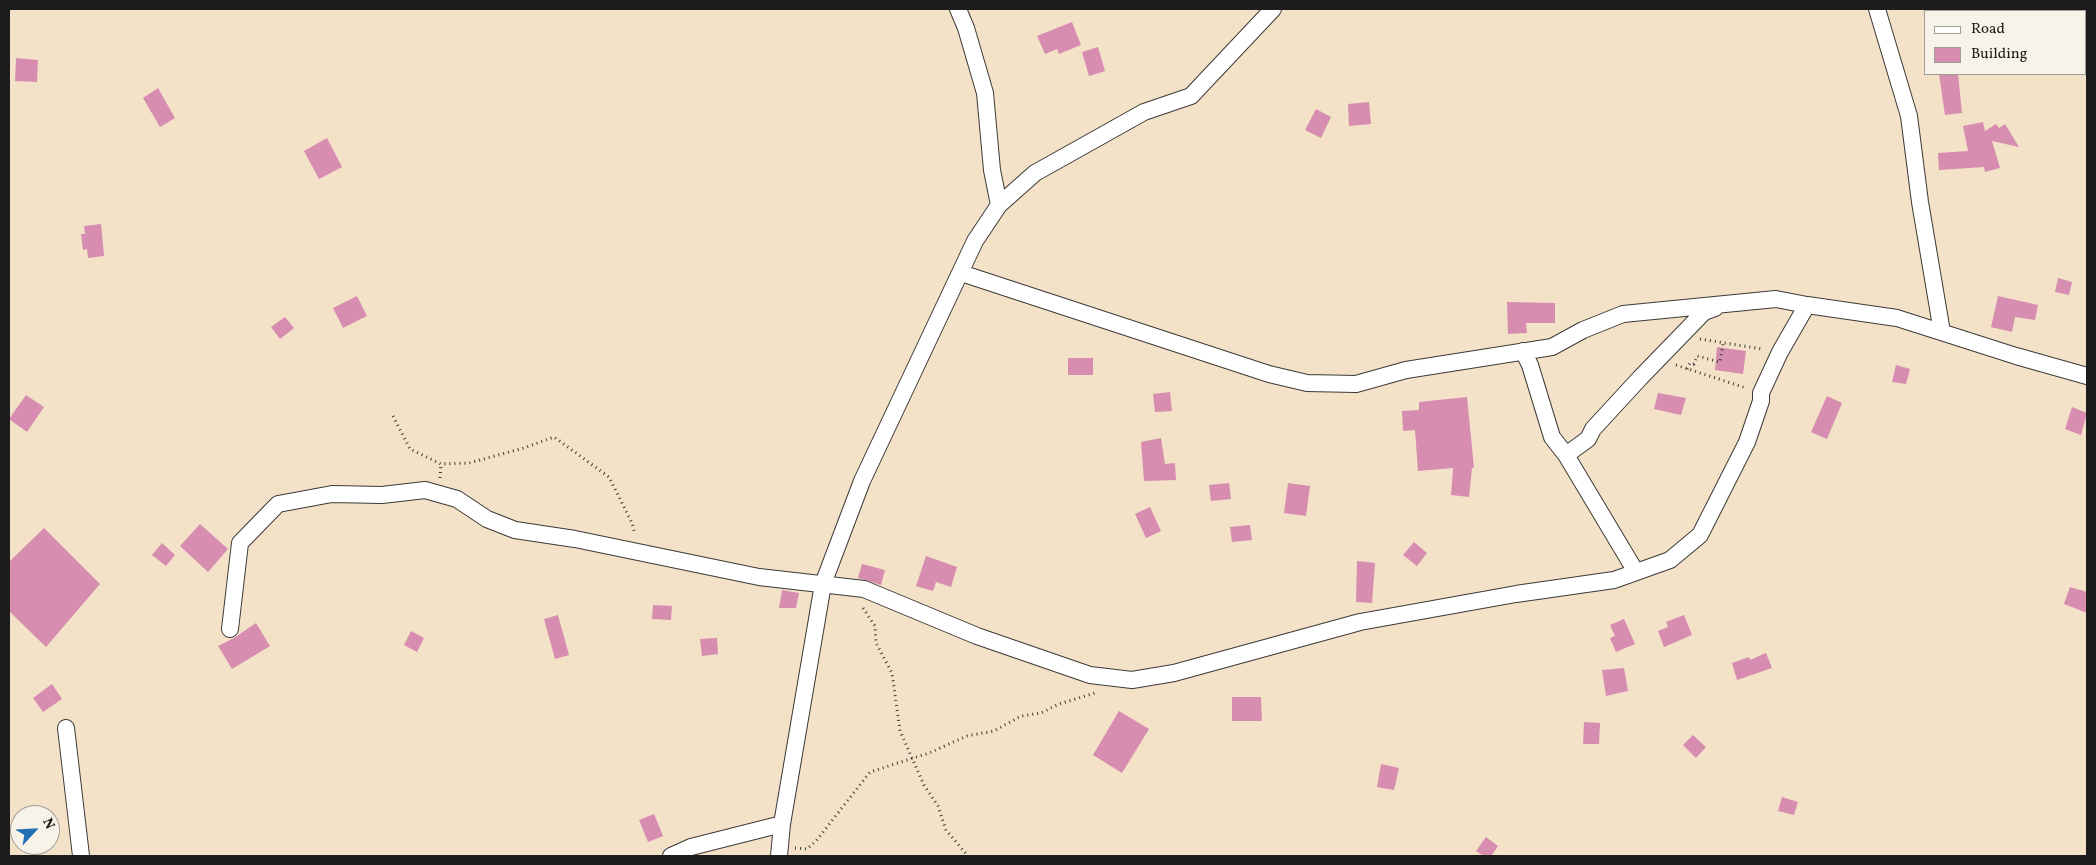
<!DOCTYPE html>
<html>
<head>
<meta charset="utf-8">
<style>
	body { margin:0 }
	#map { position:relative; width:2096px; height:865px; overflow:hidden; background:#f3e1c8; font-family:Vollkorn,serif }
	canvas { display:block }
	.frame { position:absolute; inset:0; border:10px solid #1c1c1c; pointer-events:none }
	.legend { position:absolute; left:1924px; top:10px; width:162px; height:65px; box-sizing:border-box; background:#f7f3e8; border:1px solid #9f9d96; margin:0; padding:6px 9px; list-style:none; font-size:15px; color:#1c1c1c }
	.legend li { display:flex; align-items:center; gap:10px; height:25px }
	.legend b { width:25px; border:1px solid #9f9d96 }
	.north { position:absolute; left:10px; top:805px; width:50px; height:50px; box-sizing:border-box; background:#f7f3e8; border:1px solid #9f9d96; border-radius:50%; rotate:65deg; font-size:14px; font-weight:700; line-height:20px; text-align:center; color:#1c1c1c }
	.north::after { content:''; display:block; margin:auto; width:18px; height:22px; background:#1f6fb2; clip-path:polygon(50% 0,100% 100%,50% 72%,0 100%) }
</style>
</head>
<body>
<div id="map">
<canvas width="2096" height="865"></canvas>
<div class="frame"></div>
<ul class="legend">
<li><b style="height:6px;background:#fff"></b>Road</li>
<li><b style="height:14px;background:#d68db0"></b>Building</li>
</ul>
<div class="north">N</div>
</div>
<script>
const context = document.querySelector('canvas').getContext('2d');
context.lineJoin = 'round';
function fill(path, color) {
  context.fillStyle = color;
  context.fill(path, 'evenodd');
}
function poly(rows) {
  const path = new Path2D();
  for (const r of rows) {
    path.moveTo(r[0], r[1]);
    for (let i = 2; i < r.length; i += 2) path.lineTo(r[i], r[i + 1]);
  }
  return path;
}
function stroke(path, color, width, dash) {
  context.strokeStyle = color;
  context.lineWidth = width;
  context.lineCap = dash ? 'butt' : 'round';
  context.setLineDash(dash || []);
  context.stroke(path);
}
fill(poly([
	[1072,22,1081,45,1059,54,1057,49,1045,54,1037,36],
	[1098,47,1105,71,1089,76,1082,52],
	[16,58,38,60,37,82,15,81],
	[1939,74,1958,74,1962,113,1945,115],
	[158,88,175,118,160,127,143,98],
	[1369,102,1371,124,1349,126,1348,104],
	[1316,109,1331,117,1321,138,1305,130],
	[1983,122,1985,131,1996,124,1999,128,2005,124,2019,147,1992,141,2000,168,1985,172,1984,167,1939,170,1938,153,1968,151,1963,126],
	[327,138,342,167,319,179,304,151],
	[101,224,104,256,88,258,87,249,83,250,81,234,85,234,84,226],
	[2058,278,2072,282,2069,295,2055,292],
	[357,296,367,316,343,328,333,308],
	[1998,296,2038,305,2035,320,2015,317,2012,332,1991,327],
	[1507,302,1555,303,1555,323,1526,323,1527,333,1508,334],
	[285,317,294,328,280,339,271,327],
	[1717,347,1746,351,1743,374,1715,370],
	[1068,358,1093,358,1093,375,1068,375],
	[1896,365,1910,369,1906,384,1892,382],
	[1170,392,1172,411,1155,412,1153,394],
	[1658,393,1686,398,1681,415,1654,409],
	[26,395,44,407,27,432,9,419],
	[1827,396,1842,403,1827,439,1811,432],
	[1467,397,1474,468,1472,468,1469,497,1451,495,1453,468,1418,471,1415,430,1403,431,1402,411,1419,410,1419,402],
	[2072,407,2087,413,2081,435,2065,429],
	[1161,438,1165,464,1175,463,1176,480,1144,481,1141,442],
	[1229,483,1231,499,1211,501,1209,485],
	[1288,483,1310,486,1306,516,1284,513],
	[1150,507,1161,531,1146,538,1135,514],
	[200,524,228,549,208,572,180,546],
	[1250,525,1252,540,1232,542,1230,527],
	[44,528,100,584,46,647,9,611,9,562],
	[1414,542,1427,553,1417,566,1403,555],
	[162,543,175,555,166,566,152,555],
	[926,556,957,567,951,587,936,582,933,591,916,586],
	[1357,561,1375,563,1372,603,1356,602],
	[862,564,885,570,881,585,858,578],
	[2070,587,2087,592,2087,613,2064,604],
	[782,590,799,593,796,608,779,608],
	[653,605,672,606,671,620,652,619],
	[558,615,569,655,555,659,544,619],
	[1684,615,1692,635,1664,647,1658,631,1668,627,1666,622],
	[1624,619,1635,644,1616,652,1610,638,1615,636,1610,625],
	[256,623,270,646,232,669,218,646,234,638],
	[411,631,424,638,417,652,404,645],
	[717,638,718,654,702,656,700,639],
	[1766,653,1772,668,1737,680,1732,663,1749,657,1750,660],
	[1624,668,1628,691,1606,696,1602,670],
	[52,684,62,699,43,712,33,698],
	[1232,697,1261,697,1262,721,1232,721],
	[1119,711,1149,729,1122,773,1093,755],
	[1584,722,1600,723,1599,744,1583,744],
	[1693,735,1706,747,1696,758,1683,745],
	[1381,764,1399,768,1394,790,1377,787],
	[1782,797,1798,802,1794,815,1778,811],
	[654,814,663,836,648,842,639,820],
	[1486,837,1498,846,1491,856,1484,856,1476,851]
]), '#d68db0');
const street = poly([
	[958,9,966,28,985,93,992,170,999,205],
	[1877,9,1909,116,1920,202,1942,332],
	[961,273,1269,374,1307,383,1356,384,1406,370,1552,347,1583,330,1623,314,1776,299,1807,305,1897,318,2016,356,2087,376],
	[1523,351,1530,365,1552,437,1566,455,1636,572],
	[1566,455,1588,439,1593,429,1640,378,1704,312,1715,308],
	[230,629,240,543,278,504,332,494,382,495,425,490,457,499,487,519,515,530,575,539,759,577,864,589,977,636,1090,675,1132,680,1174,673,1360,622,1516,594,1614,580,1670,560,1700,535,1747,442,1761,401,1761,393,1780,352,1807,305],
	[66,728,81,856],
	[671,856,691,847,782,824],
	[779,856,782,824,823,584,862,481,975,241,999,205,1035,173,1144,112,1191,96,1273,9]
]);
stroke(street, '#3c3a36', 18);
stroke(poly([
	[1700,339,1762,349],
	[1676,365,1746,388],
	[1687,369,1690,363,1694,364,1697,356,1720,362,1723,343],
	[393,416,410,449,441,464,469,463,524,448,554,437,609,477,632,523,635,534],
	[440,478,441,464],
	[863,608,875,626,876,643,892,673,900,731,924,785,938,806,946,830,968,856],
	[795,848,807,849,816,841,870,772,929,753,967,736,994,731,1021,716,1041,713,1059,704,1095,693]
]), '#3c3a36', 3, [1, 4]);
stroke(street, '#fff', 16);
</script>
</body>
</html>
